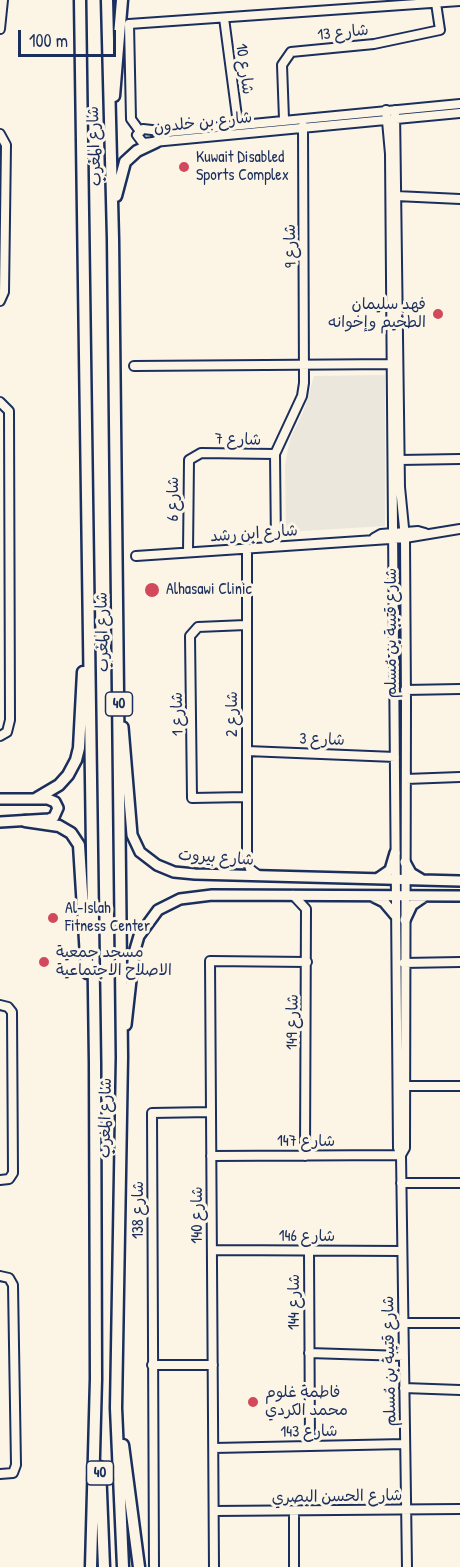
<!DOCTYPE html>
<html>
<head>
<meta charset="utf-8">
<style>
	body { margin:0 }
	#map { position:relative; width:460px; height:1567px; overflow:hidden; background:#fcf5e5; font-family:"Patrick Hand",sans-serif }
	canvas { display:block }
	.scale { position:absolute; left:18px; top:30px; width:98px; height:27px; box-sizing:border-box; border:3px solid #1b2f5e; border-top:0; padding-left:8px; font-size:18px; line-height:21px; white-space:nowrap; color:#1b2f5e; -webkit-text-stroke:4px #fcf5e5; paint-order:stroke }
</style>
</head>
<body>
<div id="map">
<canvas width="460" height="1567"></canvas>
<div class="scale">100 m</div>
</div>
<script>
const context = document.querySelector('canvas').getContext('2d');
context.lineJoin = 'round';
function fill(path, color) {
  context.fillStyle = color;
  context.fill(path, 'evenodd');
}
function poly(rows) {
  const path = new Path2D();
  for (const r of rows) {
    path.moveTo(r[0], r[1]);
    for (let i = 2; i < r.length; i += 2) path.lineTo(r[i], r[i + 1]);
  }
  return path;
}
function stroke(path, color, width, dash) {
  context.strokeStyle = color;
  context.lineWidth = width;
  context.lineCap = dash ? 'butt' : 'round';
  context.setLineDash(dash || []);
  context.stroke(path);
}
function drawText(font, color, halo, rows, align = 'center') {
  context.font = font + ' "Patrick Hand","Playpen Sans Arabic",sans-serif';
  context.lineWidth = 6;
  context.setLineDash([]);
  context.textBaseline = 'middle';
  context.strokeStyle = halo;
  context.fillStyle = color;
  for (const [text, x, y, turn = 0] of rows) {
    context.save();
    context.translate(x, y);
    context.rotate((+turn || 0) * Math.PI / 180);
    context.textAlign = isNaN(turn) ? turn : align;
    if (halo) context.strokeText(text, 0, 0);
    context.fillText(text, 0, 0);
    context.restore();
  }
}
fill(poly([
	[385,375,385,526,286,532,285,465,290,439,304,410,314,376]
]), '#ece7dc');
const minor = poly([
	[224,18,238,124],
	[0,29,3,0],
	[460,104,190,130,169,132,143,129,137,135,143,143,460,113],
	[386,110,390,154,398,1148,401,1155,407,1567],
	[395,110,400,487,405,538,406,704,405,1148,401,1155],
	[284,119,282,65,291,52,374,44,440,30,436,3],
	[139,130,131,119,129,24,460,1],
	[0,134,6,145,4,292,0,301],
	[396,196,460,199],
	[134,366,396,364],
	[0,402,9,411,10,720,7,732,0,736],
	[400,460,460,459],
	[374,538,381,534,418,531,425,533],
	[276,545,275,454,302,396,304,383,303,126],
	[247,548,247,858,250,869,258,875],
	[188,552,189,460,201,453,275,454],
	[136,556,405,538,460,529],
	[246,625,198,627,190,636,192,798,247,797],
	[405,690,460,689],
	[247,751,395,757],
	[406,779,460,777],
	[293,895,306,909,305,1156],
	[404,963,460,962],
	[0,1005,8,1007,12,1012,13,1173,9,1179,0,1180],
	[404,1086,460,1086],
	[211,1156,401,1155],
	[401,1183,460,1183],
	[212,1250,402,1251],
	[309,1251,310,1446],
	[0,1276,9,1278,13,1285,16,1465,13,1473,0,1474],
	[403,1323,460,1323],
	[309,1353,404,1356],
	[152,1365,213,1365],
	[404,1388,460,1390],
	[214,1448,405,1444],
	[214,1511,460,1509],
	[294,1511,294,1567],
	[154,1567,152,1113,211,1112],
	[214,1567,210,961,307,962]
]);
const major = poly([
	[123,727,132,835,140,852,157,865,174,872,195,874,460,881],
	[0,799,48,799,55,802,58,808,54,817,49,819,0,822],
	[405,862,411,873,421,879],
	[377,879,390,870,395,853],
	[372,896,384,902,395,915],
	[405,920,412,905,425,896],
	[126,1025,134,953,139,936,158,910,180,899,212,895,460,896]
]);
const highway = poly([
	[80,0,95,1062,96,1379,91,1567],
	[107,0,113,239,122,1057,116,1408,123,1567],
	[114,96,122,0],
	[116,196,125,162,137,151,156,142],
	[37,798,59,785,68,775,76,760,79,748,83,672],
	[25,821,59,826,71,833,79,845,87,973],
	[123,1445,139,1567],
	[100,1467,104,1567]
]);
stroke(minor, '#1b2f5e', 12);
stroke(major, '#1b2f5e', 14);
stroke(highway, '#1b2f5e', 15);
stroke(minor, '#fcf5e5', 8);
stroke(major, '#fcf5e5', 9);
stroke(highway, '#fcf5e5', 10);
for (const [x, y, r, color] of [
	[184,167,6,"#d1495b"],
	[438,314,6,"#d1495b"],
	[152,590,8,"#d1495b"],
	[53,918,6,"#d1495b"],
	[44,962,6,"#d1495b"],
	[253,1402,6,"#d1495b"]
]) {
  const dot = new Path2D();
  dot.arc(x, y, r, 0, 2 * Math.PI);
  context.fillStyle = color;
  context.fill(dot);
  stroke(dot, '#fcf5e5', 2);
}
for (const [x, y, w] of [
	[119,704,27],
	[100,1473,27]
]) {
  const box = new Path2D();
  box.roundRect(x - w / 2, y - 12, w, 24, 4.5);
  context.fillStyle = '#fcf5e5';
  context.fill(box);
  stroke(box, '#1b2f5e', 1.5);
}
drawText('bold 15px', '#1b2f5e', null, [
	["40",119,704],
	["40",100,1473]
]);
drawText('16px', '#1b2f5e', '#fcf5e5', [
	["شارع 13",343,33,-6],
	["شارع 10",244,69,82],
	["شارع بن خلدون",203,123,-6],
	["شارع المغرب",95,146,-92],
	["شارع 9",291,246,-91],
	["شارع 7",238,440,1],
	["شارع 6",174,499,-90],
	["شارع ابن رشد",254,534,-4],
	["شارع المغرب",103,632,-91],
	["شارع قتيبة بن مُسلم",392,633,-90],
	["شارع 1",178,714,-91],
	["شارع 2",233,714,-90],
	["شارع 3",322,740,2],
	["شارع بيروت",216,858,4],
	["شارع 149",293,1022,-89],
	["شارع المغرب",106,1118,-89],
	["شارع 147",306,1142],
	["شارع 138",139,1210,-90],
	["شارع 140",198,1215,-90],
	["شارع 146",307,1237],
	["شارع 144",295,1302,-90],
	["شارع قتيبة بن مُسلم",390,1361,-91],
	["شارع 143",309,1432,-1],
	["شارع الحسن البصري",337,1497,-1]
]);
drawText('16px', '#1b2f5e', '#fcf5e5', [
	["Kuwait Disabled",196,158],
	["Sports Complex",196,176],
	["فهد سليمان",426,305,"right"],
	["الطخيم وإخوانه",426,323,"right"],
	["Alhasawi Clinic",166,590],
	["Al-Islah",65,909],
	["Fitness Center",65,927],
	["مسجد جمعية",56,953],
	["الاصلاح الاجتماعية",56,971],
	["فاطمة غلوم",265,1393],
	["محمد الكردي",265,1411]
], 'left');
</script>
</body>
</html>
